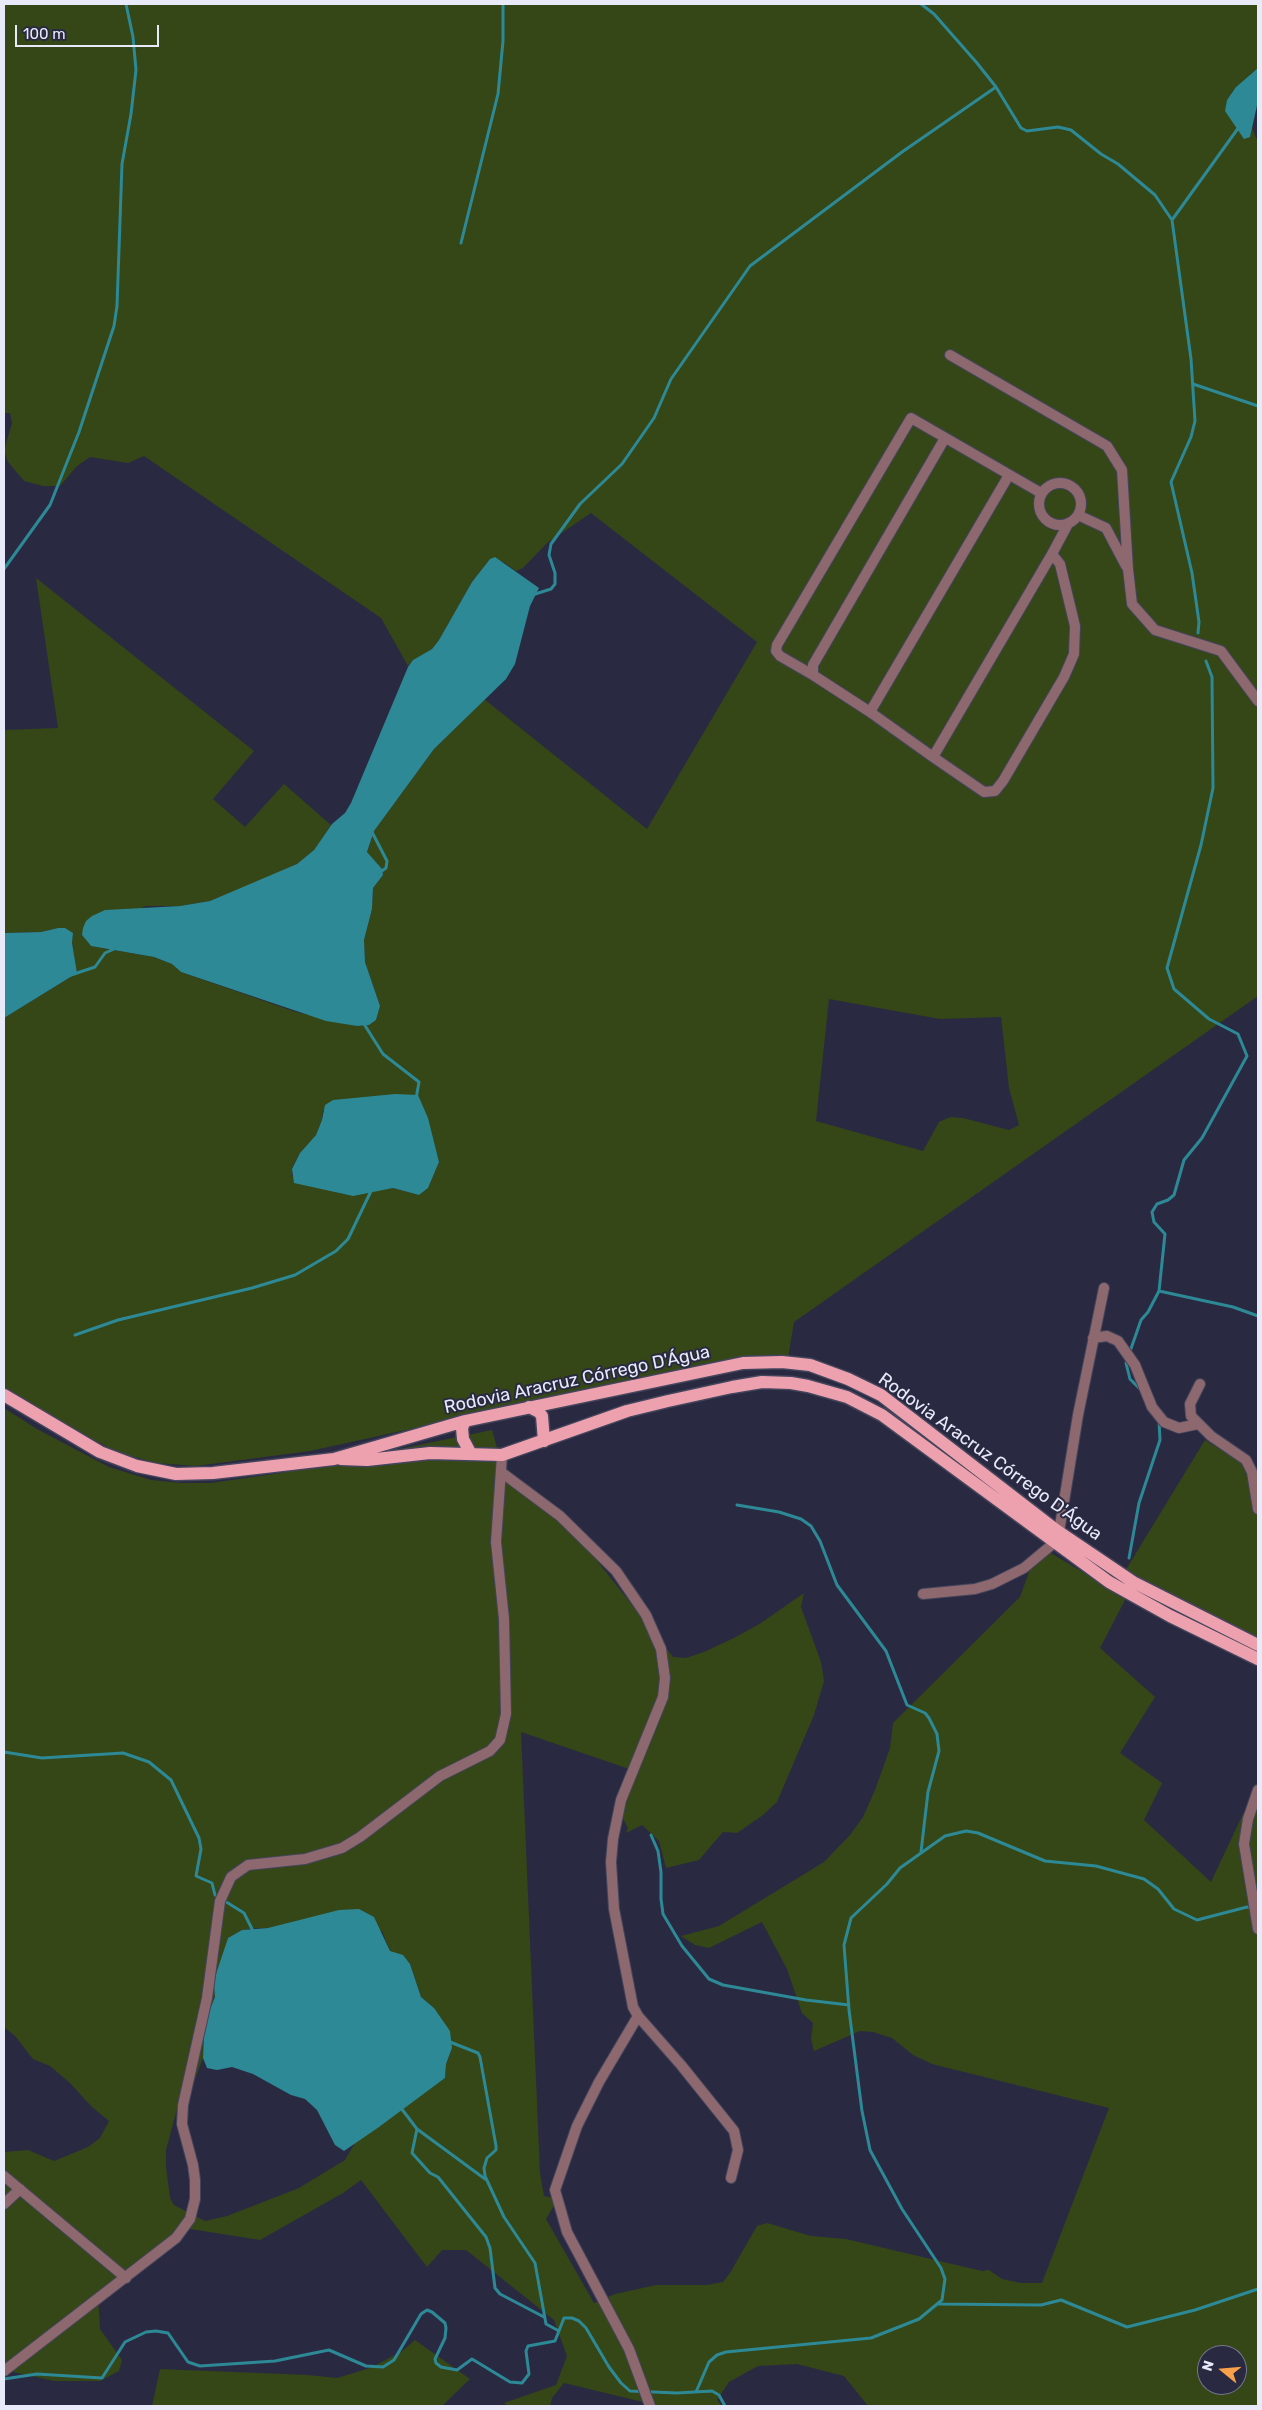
<!DOCTYPE html>
<html>
<head>
<meta charset="utf-8">
<style>
	body { margin:0 }
	#map { position:relative; width:1262px; height:2410px; overflow:hidden; background:#292a42; font-family:Rubik,sans-serif }
	canvas { display:block }
	.frame { position:absolute; inset:0; border:5px solid #e8e9f9; pointer-events:none }
	.north { position:absolute; left:1197px; top:2345px; width:50px; height:50px; box-sizing:border-box; background:#292a42; border:1px solid #75768b; border-radius:50%; rotate:287deg; font-size:14px; font-weight:700; line-height:20px; text-align:center; color:#e8e9f9 }
	.north::after { content:''; display:block; margin:auto; width:18px; height:22px; background:#f8a14a; clip-path:polygon(50% 0,100% 100%,50% 72%,0 100%) }
	.scale { position:absolute; left:15px; top:25px; width:144px; height:22px; box-sizing:border-box; border:2px solid #e8e9f9; border-top:0; padding-left:6px; font-size:15px; line-height:18px; white-space:nowrap; color:#e8e9f9; -webkit-text-stroke:4px #292a42; paint-order:stroke }
</style>
</head>
<body>
<div id="map">
<canvas width="1262" height="2410"></canvas>
<div class="frame"></div>
<div class="north">N</div>
<div class="scale">100 m</div>
</div>
<script>
const context = document.querySelector('canvas').getContext('2d');
context.lineJoin = 'round';
function fill(path, color) {
  context.fillStyle = color;
  context.fill(path, 'evenodd');
}
function poly(rows) {
  const path = new Path2D();
  for (const r of rows) {
    if (r.length === 3) {
      path.moveTo(r[0] + r[2], r[1]);
      path.arc(r[0], r[1], r[2], 0, 2 * Math.PI);
      continue;
    }
    path.moveTo(r[0], r[1]);
    for (let i = 2; i < r.length; i += 2) path.lineTo(r[i], r[i + 1]);
  }
  return path;
}
function stroke(path, color, width, dash) {
  context.strokeStyle = color;
  context.lineWidth = width;
  context.lineCap = dash ? 'butt' : 'round';
  context.setLineDash(dash || []);
  context.stroke(path);
}
function drawText(font, color, halo, rows, align = 'center') {
  context.font = font + ' Rubik,sans-serif';
  context.lineWidth = 4;
  context.setLineDash([]);
  context.textBaseline = 'middle';
  context.strokeStyle = halo;
  context.fillStyle = color;
  for (const [text, x, y, turn = 0] of rows) {
    context.save();
    context.translate(x, y);
    context.rotate((+turn || 0) * Math.PI / 180);
    context.textAlign = isNaN(turn) ? turn : align;
    if (halo) context.strokeText(text, 0, 0);
    context.fillText(text, 0, 0);
    context.restore();
  }
}
fill(poly([
	[4,4,1258,4,1258,68,1236,87,1227,100,1252,128,1258,142,1258,996,794,1322,788,1358,438,1423,310,1451,196,1466,155,1463,115,1451,62,1423,4,1387,4,1018,77,973,72,943,73,933,58,928,41,932,4,933,4,730,58,728,36,578,254,751,213,799,245,827,284,784,331,825,314,850,297,864,263,880,210,901,180,906,146,906,82,935,91,946,154,957,172,964,181,972,296,1012,357,1026,369,1025,376,1020,380,1006,365,962,364,940,372,909,373,888,383,875,382,869,367,853,374,831,434,749,477,707,484,699,647,829,757,642,591,513,547,543,523,568,516,571,503,562,490,559,472,582,439,640,432,649,413,660,408,666,381,618,144,456,128,463,90,457,77,466,60,486,43,486,24,481,8,462,4,451,12,423,10,413,4,413],
	[829,999,940,1019,1001,1017,1009,1088,1019,1125,1009,1130,963,1118,950,1117,939,1122,923,1151,816,1121],
	[333,1100,343,1100,431,1132,439,1162,428,1188,419,1195,393,1188,342,1194,292,1176,292,1168,300,1153,316,1135,322,1120,323,1111],
	[4,1408,37,1429,109,1467,151,1480,181,1483,211,1483,281,1473,492,1430,500,1458,505,1467,561,1515,673,1657,686,1658,704,1652,734,1638,761,1623,804,1593,801,1607,821,1662,824,1681,814,1715,777,1802,763,1815,737,1833,723,1832,699,1860,666,1868,659,1841,642,1825,626,1833,628,1828,617,1808,617,1797,623,1780,632,1770,521,1732,540,2173,544,2196,558,2199,546,2219,594,2303,615,2294,656,2285,707,2285,723,2282,730,2273,757,2226,767,2223,811,2236,846,2239,982,2271,989,2270,1002,2279,1021,2283,1042,2283,1109,2108,932,2064,913,2055,892,2038,873,2032,860,2031,814,2051,811,2039,813,2023,802,2013,787,1969,762,1922,709,1948,695,1945,681,1936,719,1926,824,1862,850,1835,863,1817,875,1790,890,1748,893,1723,1020,1597,1033,1561,1044,1549,1126,1598,1100,1648,1155,1697,1120,1753,1162,1783,1144,1820,1211,1882,1258,1782,1258,2406,868,2406,844,2376,797,2364,758,2366,729,2382,717,2400,722,2406,646,2406,647,2403,564,2383,552,2398,550,2406,508,2406,504,2403,556,2385,567,2356,554,2320,466,2250,442,2250,427,2267,361,2180,343,2193,260,2240,184,2228,98,2295,100,2329,122,2360,119,2371,100,2381,54,2381,4,2370,4,2152,28,2150,54,2161,88,2147,100,2138,109,2121,92,2107,70,2083,50,2066,33,2059,15,2036,4,2027],
	[256,1928,382,1931,390,1951,410,1964,421,1997,434,2008,452,2048,446,2064,445,2078,355,2143,345,2160,299,2188,227,2216,205,2221,174,2205,170,2198,166,2167,166,2150,177,2109,192,2087,203,2058,208,2014,215,1997,214,1985,228,1938,242,1930],
	[1207,2355,1237,2355,1237,2385,1207,2385],
	[1205,1440,1258,1473,1258,1645,1122,1576],
	[415,2340,470,2379,442,2406,152,2406,160,2369,308,2375,337,2378,370,2368,401,2352]
]), '#354617');
fill(poly([
	[1258,68,1258,101,1250,137,1244,139,1225,111,1227,100,1236,87],
	[495,557,539,588,530,606,515,664,506,679,434,749,374,831,367,852,382,869,383,875,373,888,372,909,364,940,365,962,380,1006,376,1020,369,1025,357,1026,326,1021,181,972,172,964,154,957,91,946,82,935,83,928,86,921,92,916,105,910,180,906,210,901,297,864,314,850,332,824,345,813,351,803,408,667,413,660,432,649,439,640,472,582,490,559],
	[58,928,65,928,73,933,72,943,77,973,4,1018,4,933,41,932],
	[395,1094,418,1095,428,1118,439,1162,428,1188,419,1195,393,1188,353,1196,294,1183,292,1169,300,1153,316,1135,322,1120,325,1105,333,1100],
	[359,1909,374,1917,390,1951,403,1955,410,1964,421,1997,434,2008,450,2031,452,2048,446,2064,445,2078,379,2127,344,2151,335,2145,317,2110,305,2099,291,2095,253,2074,232,2067,217,2070,207,2068,203,2058,204,2036,208,2014,215,1997,214,1985,216,1974,228,1938,242,1930,268,1928,339,1910]
]), '#2d8995');
stroke(poly([
	[921,4,934,14,977,63,996,87,1021,128,1027,131,1058,127,1071,130,1101,154,1118,164,1155,195,1172,220,1191,359,1195,421,1191,437,1171,482,1192,573,1199,622,1198,633],
	[1172,220,1239,127],
	[461,243,498,94,503,41,503,4],
	[1193,384,1258,406],
	[4,569,50,505,79,432,114,326,117,306,122,164,131,114,136,70,133,37,126,4],
	[532,595,551,589,555,584,555,573,549,555,551,544,580,504,622,464,654,418,671,379,750,266,902,152,996,87],
	[372,832,387,861,386,868,379,873],
	[71,975,95,967,105,953,114,949],
	[364,1024,383,1054,419,1082,416,1099],
	[1159,1291,1233,1307,1258,1316],
	[75,1335,118,1320,252,1288,295,1275,336,1251,348,1239,372,1189],
	[1141,1390,1130,1379,1126,1363,1141,1320,1148,1312,1159,1291,1165,1234,1154,1222,1152,1212,1157,1204,1168,1200,1174,1195,1184,1160,1202,1138,1247,1056,1238,1034,1209,1019,1174,989,1167,968,1201,845,1213,788,1212,677,1206,661],
	[737,1505,779,1512,801,1519,811,1526,820,1541,837,1585,886,1651,907,1705,925,1713,929,1718,937,1734,939,1751,928,1792,921,1852],
	[1129,1558,1139,1503,1160,1440,1159,1421],
	[4,1752,42,1758,123,1753,149,1762,171,1780,199,1838,201,1849,196,1876,212,1883,215,1895,244,1913,253,1931],
	[651,1835,658,1851,661,1872,661,1899,663,1914,682,1946,709,1979,723,1985,806,2000,849,2005],
	[450,2042,478,2053,480,2057,496,2146,496,2150,487,2158,484,2168,485,2176,504,2217,535,2263,546,2324,559,2331],
	[401,2108,417,2129,485,2179],
	[417,2129,412,2153,430,2173,438,2177,486,2237,490,2248,495,2288,500,2294,544,2317],
	[938,2304,1041,2305,1061,2300,1127,2327,1195,2310,1258,2289],
	[4,2379,37,2374,102,2378,125,2342,146,2332,156,2331,168,2333,188,2362,200,2366,275,2361,329,2350,366,2366,383,2367,394,2360,421,2314,427,2310,432,2312,445,2323,446,2328,445,2338,435,2359,436,2363,441,2367,457,2370,472,2359,510,2382,522,2383,529,2374,526,2351,528,2346,555,2341,564,2318,572,2318,579,2321,586,2328,609,2367,621,2383,630,2391,677,2393,712,2391,719,2395,725,2406],
	[696,2392,709,2362,717,2355,726,2352,871,2338,919,2319,942,2300,945,2279,941,2268,902,2209,870,2150,862,2111,849,2010,844,1945,851,1918,887,1884,900,1868,945,1836,966,1831,978,1833,1045,1861,1096,1866,1144,1879,1158,1889,1174,1909,1197,1920,1247,1907,1253,1908]
]), '#2d8995', 3);
const street = poly([
	[950,355,1107,446,1122,470,1128,569,1132,604,1155,630,1221,651,1258,701],
	[945,438,813,665,813,675,870,712,1009,475],
	[1060,504,21],
	[1078,515,1106,528,1126,566],
	[1052,554,1068,524],
	[813,675,780,656,776,651,777,645,911,418,1041,493],
	[870,712,933,757,984,792,995,791,1003,781,1064,677,1074,654,1075,626,1060,564,1052,554,933,757],
	[1093,1338,1107,1336,1118,1341,1135,1365,1152,1407,1164,1422,1179,1428,1198,1424],
	[1200,1384,1190,1404,1191,1416,1211,1436,1246,1460,1252,1472,1258,1509],
	[501,1472,560,1516,616,1571,646,1615,661,1649,665,1678,663,1697,621,1800,613,1839,611,1862,614,1909,633,2007,638,2016,681,2065,734,2131,738,2150,731,2178],
	[1059,1532,1078,1415,1104,1288],
	[923,1594,975,1589,992,1584,1024,1568,1054,1543],
	[1258,1790,1248,1819,1244,1844,1258,1929],
	[638,2016,599,2082,577,2126,555,2190,567,2232,629,2349,650,2406],
	[4,2176,126,2278],
	[4,2204,20,2189],
	[4,2371,176,2238,190,2219,195,2199,195,2180,193,2165,182,2124,183,2105,207,1998,220,1901,231,1877,248,1865,305,1859,342,1848,360,1837,440,1776,490,1751,500,1740,506,1714,504,1619,496,1542,502,1455]
]);
const primary = poly([
	[4,1395,100,1452,137,1466,176,1474,213,1473,334,1459,465,1421,743,1363,782,1362,810,1365,848,1379,881,1395,1056,1530,1133,1582,1258,1645],
	[529,1407,539,1412,542,1416,544,1441],
	[465,1421,462,1428,463,1439,471,1454],
	[341,1459,367,1460,430,1453,502,1455,627,1411,668,1401,732,1387,762,1382,791,1383,808,1386,847,1397,882,1415,1109,1582,1170,1616,1258,1659]
]);
stroke(street, '#44455c', 12);
stroke(primary, '#44455c', 15);
stroke(street, '#8d686e', 10);
stroke(primary, '#eda1ae', 12);
drawText('18px', '#e8e9f9', '#292a42', [
	["Rodovia Aracruz Córrego D'Água",577,1380,-12],
	["Rodovia Aracruz Córrego D'Água",990,1457,36]
]);
</script>
</body>
</html>
